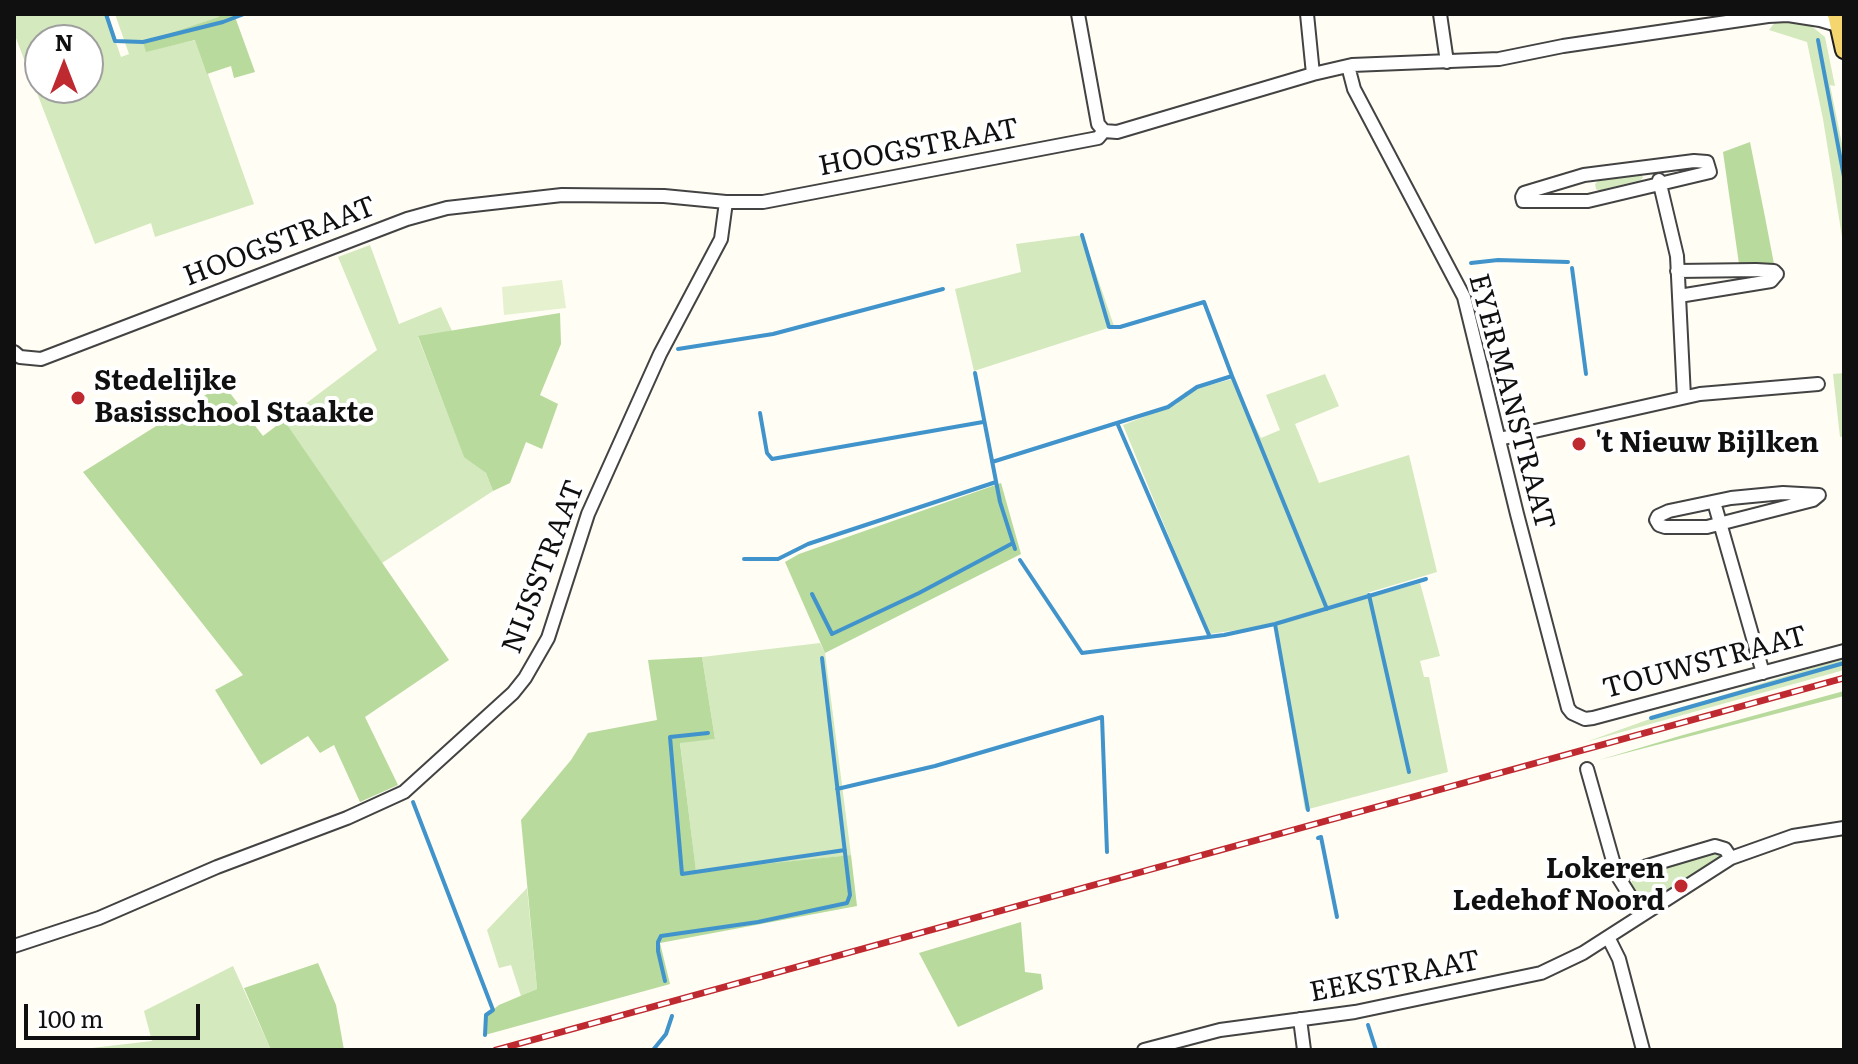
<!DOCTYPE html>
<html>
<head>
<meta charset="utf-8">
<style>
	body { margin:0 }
	#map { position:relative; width:1858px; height:1064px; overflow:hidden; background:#fffdf4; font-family:Literata,serif }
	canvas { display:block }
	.frame { position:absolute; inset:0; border:16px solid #101010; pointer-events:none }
	.north { position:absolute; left:24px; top:24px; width:80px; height:80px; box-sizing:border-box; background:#fff; border:2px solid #9f9f9f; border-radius:50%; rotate:0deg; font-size:22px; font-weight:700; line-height:32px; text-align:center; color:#101010 }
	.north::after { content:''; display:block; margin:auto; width:28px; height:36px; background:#bf2a30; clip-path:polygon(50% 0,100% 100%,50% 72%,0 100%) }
	.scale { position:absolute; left:24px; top:1004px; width:176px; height:36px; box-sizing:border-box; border:4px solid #101010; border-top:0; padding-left:10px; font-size:24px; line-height:28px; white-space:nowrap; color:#101010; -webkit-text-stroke:6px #fff; paint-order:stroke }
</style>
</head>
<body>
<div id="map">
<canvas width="1858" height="1064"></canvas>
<div class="frame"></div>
<div class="north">N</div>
<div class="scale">100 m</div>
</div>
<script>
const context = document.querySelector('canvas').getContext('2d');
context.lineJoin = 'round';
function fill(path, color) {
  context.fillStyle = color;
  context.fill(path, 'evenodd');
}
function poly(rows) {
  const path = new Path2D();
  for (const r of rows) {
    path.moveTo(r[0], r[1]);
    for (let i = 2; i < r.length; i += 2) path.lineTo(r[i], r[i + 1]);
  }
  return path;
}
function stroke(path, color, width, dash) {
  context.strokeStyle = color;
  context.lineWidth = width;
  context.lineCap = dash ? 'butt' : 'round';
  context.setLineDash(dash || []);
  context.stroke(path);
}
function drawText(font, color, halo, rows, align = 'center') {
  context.font = font + ' Literata,serif';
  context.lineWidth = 8;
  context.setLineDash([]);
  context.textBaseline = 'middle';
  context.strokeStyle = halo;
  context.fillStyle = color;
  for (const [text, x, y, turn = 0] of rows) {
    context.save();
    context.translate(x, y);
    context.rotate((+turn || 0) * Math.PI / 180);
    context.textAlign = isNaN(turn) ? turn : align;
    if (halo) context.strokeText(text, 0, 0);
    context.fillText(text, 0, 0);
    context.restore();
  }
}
fill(poly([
	[14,14,106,14,121,57,129,54,115,14,218,14,220,17,143,42,147,51,196,40,254,204,155,237,151,223,95,244,14,33],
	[40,40,88,40,88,88,40,88],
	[1776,21,1805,21,1825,37,1835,86,1830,85,1844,154,1844,249,1823,119,1807,42,1769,30],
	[1640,173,1643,177,1641,180,1605,189,1603,193,1596,189,1595,184,1601,178],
	[1083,235,1114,326,974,371,955,289,1021,272,1016,244],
	[370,245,399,324,441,307,452,331,418,337,464,456,486,473,493,491,382,563,284,420,377,350,338,257],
	[1844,373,1844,436,1840,437,1833,374],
	[1325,374,1339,406,1295,424,1319,483,1409,455,1437,572,1367,593,1371,597,1420,583,1440,656,1420,661,1424,677,1429,677,1448,772,1305,810,1274,625,1209,634,1123,425,1177,404,1185,392,1232,379,1261,438,1280,430,1266,395],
	[820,643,825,653,851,855,696,872,680,742,715,739,702,657],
	[1844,658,1844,670,1586,742,1675,710],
	[1713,853,1719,853,1719,860,1650,903,1641,901,1631,885,1633,877,1637,874],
	[527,888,537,989,521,996,511,965,499,968,487,930],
	[233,966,271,1050,75,1050,152,1041,144,1011]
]), '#d4e9bd');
fill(poly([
	[218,14,234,14,255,72,234,78,231,66,207,74,195,40,146,52,143,42,219,17],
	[1750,142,1765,217,1774,264,1739,264,1723,152],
	[560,313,561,344,540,395,558,404,542,449,526,442,510,483,493,491,486,473,464,457,418,336],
	[223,384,263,436,284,420,449,660,365,717,398,785,360,802,334,745,320,753,308,736,261,765,215,690,243,675,83,472],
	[1001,483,1021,554,825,653,785,562,799,554],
	[702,657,715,739,680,743,696,871,851,855,857,906,660,943,670,984,485,1035,486,1015,499,1005,537,989,521,820,571,760,588,733,657,720,648,660],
	[1844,691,1844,696,1599,760,1683,735],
	[1021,922,1025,972,1041,974,1043,989,958,1027,919,953],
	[318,963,336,1005,344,1050,271,1050,244,988]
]), '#b8da9d');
fill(poly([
	[562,280,566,308,504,315,502,287]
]), '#e5f1cf');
stroke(poly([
	[106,14,115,41,143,42,223,22,244,14],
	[1818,40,1844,177],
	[1471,263,1498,260,1568,262],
	[1572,268,1586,374],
	[678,349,773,334,943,289],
	[975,373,1000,502,1015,549],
	[1232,376,1327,609],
	[760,413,767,453,772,459,983,422],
	[1118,425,1209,635],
	[992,462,1168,407,1197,387,1232,376,1204,302,1120,327,1109,327,1082,235],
	[744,559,778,559,808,544,996,482],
	[1020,560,1082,653,1224,635,1275,624,1426,579],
	[812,594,832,634,919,593,1013,543],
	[1369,595,1409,772],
	[1275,624,1308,810],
	[1651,718,1844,663],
	[708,733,670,737,682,874,845,850],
	[837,789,935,766,1102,717,1107,852],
	[413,802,493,1010,486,1015,485,1035],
	[1318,838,1321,837,1337,917],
	[665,981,658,951,658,942,661,936,758,922,847,903,850,895,822,658],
	[1368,1025,1376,1050],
	[653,1050,666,1034,672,1016]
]), '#4194cb', 4);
const minor = poly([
	[1078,14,1098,124,1104,131],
	[1307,14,1313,74],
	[1440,14,1447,62],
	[1348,66,1354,89,1464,297,1517,514,1568,708,1572,713,1585,719,1593,718,1844,651],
	[1694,161,1707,162,1710,172,1588,201,1523,201,1522,197,1524,193,1584,175,1694,161],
	[1659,180,1677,256,1684,397],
	[1677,271,1756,270,1774,271,1777,274,1771,281,1679,296],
	[14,352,20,357,41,359,407,219,447,208,562,195,664,196,726,202,763,202,1098,138,1104,131,1117,132,1313,74,1352,65,1499,59,1563,46,1768,16,1788,15,1820,20,1844,27],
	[1499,439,1700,394,1818,384],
	[1783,493,1819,495,1813,500,1707,527,1665,527,1659,525,1656,520,1658,516,1669,511,1731,498,1783,493],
	[1714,502,1763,673],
	[1587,769,1617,875,1642,915],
	[1617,875,1715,846,1725,849,1731,858],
	[1608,937,1619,959,1643,1050],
	[14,946,99,918,217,867,347,818,404,792,513,693,525,678,548,638,588,514,660,354,721,239,726,202],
	[1300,1019,1304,1050],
	[1144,1050,1220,1030,1355,1012,1541,973,1583,953,1731,858,1793,836,1844,828]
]);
const major = poly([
	[1836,14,1844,50]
]);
stroke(minor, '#434343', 16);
stroke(major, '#212121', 20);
stroke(minor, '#fff', 12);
stroke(major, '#f5d56d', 16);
const rail = poly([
	[496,1050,1844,678]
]);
stroke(rail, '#bf2a30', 7);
stroke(rail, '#fff', 4, [12]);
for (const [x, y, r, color] of [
	[78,398,8,"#bf2a30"],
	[1579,444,8,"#bf2a30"],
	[1681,886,8,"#bf2a30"]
]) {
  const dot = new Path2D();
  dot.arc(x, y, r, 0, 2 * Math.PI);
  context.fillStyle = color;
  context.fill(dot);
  stroke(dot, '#fff', 3);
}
drawText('28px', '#101010', '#fff', [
	["HOOGSTRAAT",919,148,-11],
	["HOOGSTRAAT",280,242,-21],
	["EYERMANSTRAAT",1511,402,75],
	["NIJSSTRAAT",544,567,-69],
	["TOUWSTRAAT",1705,663,-15],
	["EEKSTRAAT",1395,977,-11]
]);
drawText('bold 28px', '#101010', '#fff', [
	["Stedelijke",94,382],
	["Basisschool Staakte",94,414],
	["'t Nieuw Bijlken",1595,444],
	["Lokeren",1665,870,"right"],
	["Ledehof Noord",1665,902,"right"]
], 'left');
</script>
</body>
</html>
